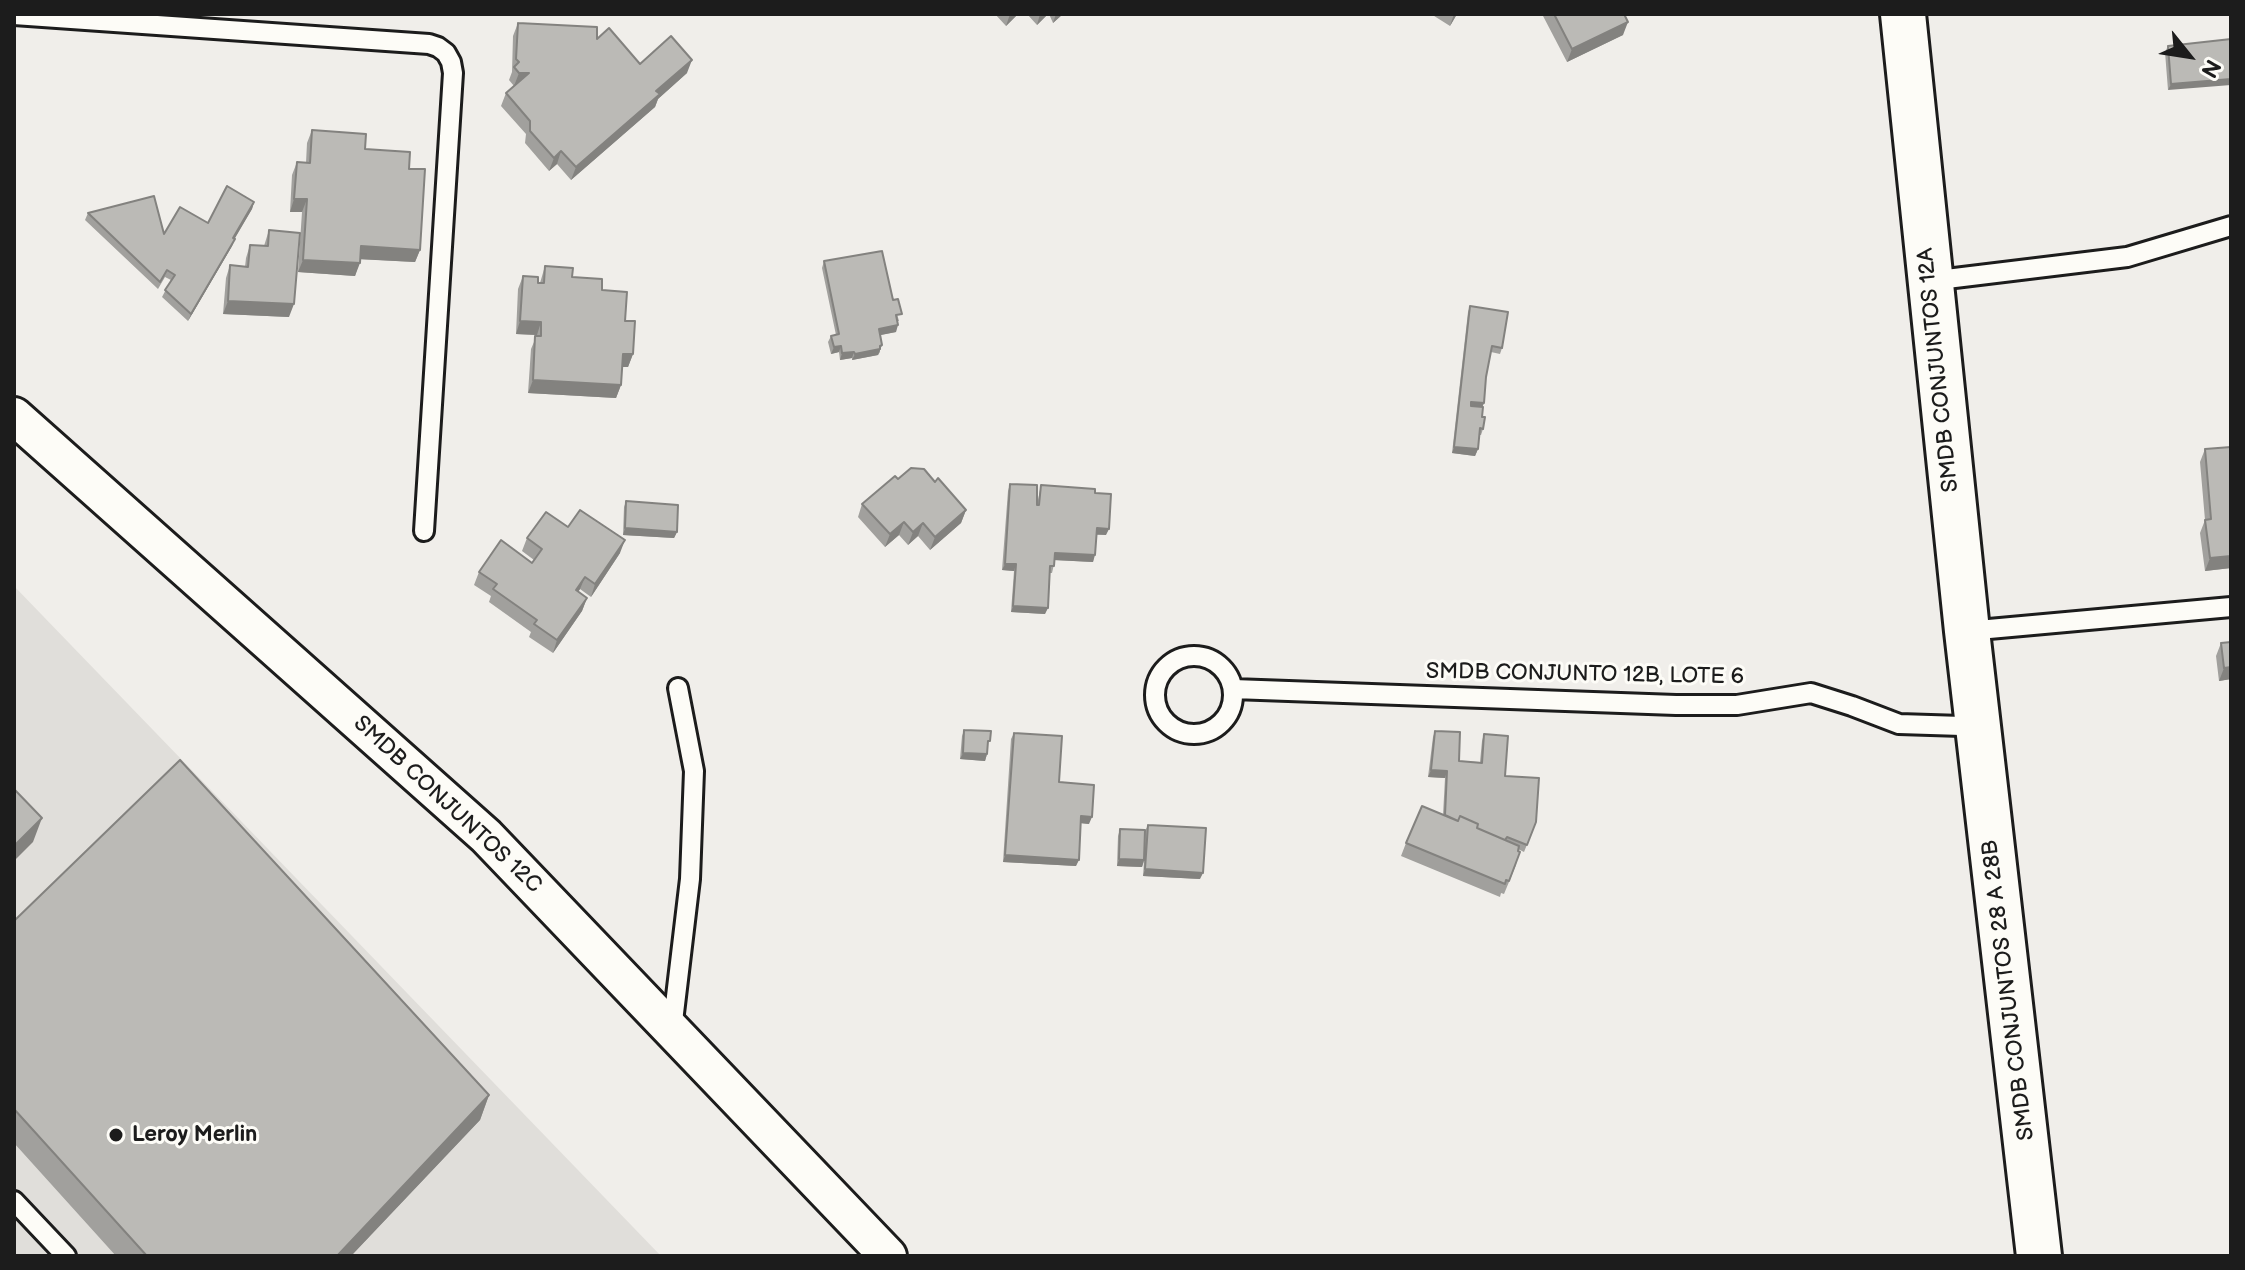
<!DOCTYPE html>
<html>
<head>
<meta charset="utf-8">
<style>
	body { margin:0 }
	#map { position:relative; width:2245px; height:1270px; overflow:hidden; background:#f0eeea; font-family:"Balsamiq Sans",sans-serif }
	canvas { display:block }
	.frame { position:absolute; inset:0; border:16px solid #1c1c1c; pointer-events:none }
	.north { position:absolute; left:2149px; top:16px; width:80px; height:80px; -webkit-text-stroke:6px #fdfcf7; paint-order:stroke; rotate:120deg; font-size:22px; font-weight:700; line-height:32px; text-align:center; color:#1c1c1c }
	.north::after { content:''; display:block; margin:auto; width:28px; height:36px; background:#1c1c1c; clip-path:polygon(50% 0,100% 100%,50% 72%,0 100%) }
</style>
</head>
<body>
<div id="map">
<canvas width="2245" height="1270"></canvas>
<div class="frame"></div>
<div class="north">N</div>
</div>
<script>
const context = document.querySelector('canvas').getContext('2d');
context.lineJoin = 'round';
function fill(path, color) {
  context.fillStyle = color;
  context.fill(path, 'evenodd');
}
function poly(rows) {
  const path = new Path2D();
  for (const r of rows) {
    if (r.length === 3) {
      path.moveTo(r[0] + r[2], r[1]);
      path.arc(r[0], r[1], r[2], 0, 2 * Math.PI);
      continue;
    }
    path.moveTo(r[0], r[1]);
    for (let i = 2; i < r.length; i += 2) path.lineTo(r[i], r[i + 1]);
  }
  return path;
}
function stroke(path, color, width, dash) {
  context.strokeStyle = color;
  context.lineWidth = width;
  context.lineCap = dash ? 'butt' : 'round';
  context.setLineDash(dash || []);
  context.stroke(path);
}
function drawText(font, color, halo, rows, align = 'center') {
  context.font = font + ' "Balsamiq Sans",sans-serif';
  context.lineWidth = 6;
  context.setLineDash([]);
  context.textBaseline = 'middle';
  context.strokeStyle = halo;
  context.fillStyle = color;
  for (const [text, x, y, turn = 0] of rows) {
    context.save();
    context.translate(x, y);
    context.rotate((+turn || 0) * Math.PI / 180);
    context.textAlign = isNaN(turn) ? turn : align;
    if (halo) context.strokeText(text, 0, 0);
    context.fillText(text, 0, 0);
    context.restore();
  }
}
fill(poly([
	[14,586,661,1256,14,1256]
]), '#e0deda');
const service = poly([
	[14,15,429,44,438,47,446,53,451,62,453,73,424,531],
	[1930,281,2127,257,2231,226],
	[1967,631,2231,607],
	[1194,695,39],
	[1233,689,1676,705,1737,705,1811,693,1852,706,1899,724,1962,726,1978,725],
	[672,1030,690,879,694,771,678,688],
	[14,1201,66,1256]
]);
const minor = poly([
	[14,416,486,836,888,1256]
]);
const tertiary = poly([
	[1903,14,1967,631,2039,1256]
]);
stroke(service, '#1c1c1c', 24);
stroke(minor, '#1c1c1c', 42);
stroke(tertiary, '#1c1c1c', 50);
stroke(service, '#fdfcf7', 18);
stroke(minor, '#fdfcf7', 36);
stroke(tertiary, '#fdfcf7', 44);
fill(poly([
	[995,14,1018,14,1006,26],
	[1027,14,1048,14,1037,25],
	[1049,14,1063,14,1053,23],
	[1431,14,1457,14,1450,26],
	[1542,14,1624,14,1623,35,1567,62],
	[518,23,597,39,640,64,687,73,658,99,655,107,571,180,557,164,549,171,525,143,526,134,501,106,506,93,514,86,509,80,512,72,513,36],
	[2231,39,2168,90,2165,52,2168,46],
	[312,130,365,149,409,169,420,250,415,262,360,259,355,276,298,272,302,212,290,212,292,175,297,162,306,163,307,143],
	[254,202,252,209,234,239,232,246,188,321,162,297,171,280,165,277,158,289,85,220,88,213,164,234,208,223],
	[269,230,289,317,223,314,226,278,230,265,245,267,246,258,250,245,264,246],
	[824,261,893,300,899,321,897,321,896,332,880,335,880,352,878,355,852,360,852,358,840,360,839,352,831,354,828,342,831,336,836,335,822,268],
	[545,266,602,290,625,321,633,354,628,367,622,367,621,385,616,398,528,393,531,349,537,335,516,334,518,289,523,276,540,283],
	[1470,306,1502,348,1500,354,1491,352,1486,377,1484,403,1482,407,1483,429,1481,435,1479,435,1478,449,1475,456,1452,453,1468,312],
	[2231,447,2231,568,2205,571,2200,533,2205,520,2200,462,2205,449],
	[898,479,935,482,966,510,961,523,930,550,918,536,908,545,899,535,885,547,858,517,862,504],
	[1010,484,1037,505,1041,485,1095,493,1106,535,1097,535,1093,562,1055,560,1052,573,1050,573,1045,614,1011,612,1014,571,1002,570,1008,491],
	[626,501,677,532,674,538,623,535,624,507],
	[568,527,620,553,591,597,580,589,578,592,587,598,582,611,553,653,529,637,531,632,489,602,491,596,474,585,479,572,532,563,534,560,522,551,527,538],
	[2231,642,2231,679,2219,681,2216,656,2221,643],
	[964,730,988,747,987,754,985,761,960,759,962,736],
	[1435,731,1459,761,1480,762,1482,741,1484,734,1505,776,1536,822,1524,852,1518,849,1516,865,1504,894,1501,893,1500,897,1401,856,1406,843,1443,815,1445,778,1428,777,1433,737],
	[1014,733,1059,782,1089,824,1081,823,1076,866,1003,862,1011,739],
	[1148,825,1200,879,1143,876,1144,861,1142,867,1117,866,1118,836,1120,829,1145,831],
	[14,921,489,1095,480,1120,351,1256,116,1256,14,1143]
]), '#a1a09d');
fill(poly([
	[1010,14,1018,14,1006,26],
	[1040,14,1048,14,1037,25],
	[1056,14,1063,14,1053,23],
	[1454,14,1457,14,1450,26],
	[1628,22,1623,35,1567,62,1572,49],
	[692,60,687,73,658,99,655,107,571,180,576,167,656,91],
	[519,73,529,73,514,86],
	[2231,79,2231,85,2168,90,2171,84],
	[561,151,557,164,549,171,554,158],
	[294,199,307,199,302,212,290,212],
	[254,202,252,209,231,245,233,238],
	[235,239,232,246,188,321,191,314],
	[361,246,420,250,415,262,356,259],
	[303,260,360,263,355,276,298,272],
	[228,301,294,304,289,317,223,314],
	[520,321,541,322,537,335,516,334],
	[898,325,896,332,876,336,879,329],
	[882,345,878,355,852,360,855,354],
	[841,346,839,352,831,354,834,347],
	[854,352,852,358,840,360,842,353],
	[623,354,633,354,628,367,618,367],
	[533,380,621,385,616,398,528,393],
	[1471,402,1484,403,1481,410,1469,409],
	[1454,447,1478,449,1475,456,1452,453],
	[966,510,961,523,930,550,935,537],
	[904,522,899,535,885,547,890,534],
	[923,523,918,536,908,545,913,532],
	[625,528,677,532,674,538,623,535],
	[1097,528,1109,529,1106,535,1095,534],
	[625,540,620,553,591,597,595,584],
	[1055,553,1095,555,1093,562,1053,560],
	[2231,556,2231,568,2205,571,2210,558],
	[1005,564,1016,564,1014,571,1002,570],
	[585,577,580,589,571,603,576,590],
	[587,598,582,611,553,653,557,640],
	[1013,606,1048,608,1045,614,1011,612],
	[2231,667,2231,679,2219,681,2224,668],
	[963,753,987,754,985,761,960,759],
	[1431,770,1447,771,1445,778,1428,777],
	[1081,816,1092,817,1089,824,1079,823],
	[42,818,33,842,14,861,14,846],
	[1005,855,1079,860,1076,866,1003,862],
	[1119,859,1144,860,1142,867,1117,866],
	[1145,869,1203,873,1200,879,1143,876],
	[489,1095,480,1120,351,1256,337,1256]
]), '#83827f');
const building = poly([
	[1554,14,1624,14,1628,22,1572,49,1554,14],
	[518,23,597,27,597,39,609,28,640,64,671,36,692,60,656,91,660,94,576,167,561,151,554,158,530,131,530,121,506,93,529,73,519,73,514,67,519,62,516,59,518,23],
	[2231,39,2231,79,2171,84,2168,46,2231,39],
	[312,130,366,134,365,149,410,152,409,169,425,169,420,250,361,246,360,263,303,260,307,199,294,199,297,162,310,163,312,130],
	[227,186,254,202,233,238,235,239,191,314,165,290,175,275,167,270,160,282,88,213,154,196,164,234,180,207,208,223,227,186],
	[269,230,300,233,294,304,228,301,230,265,248,267,250,245,268,246,269,230],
	[882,251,893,300,898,299,902,314,896,315,898,325,879,329,882,345,880,346,880,349,855,354,854,352,842,353,841,346,834,347,831,336,839,334,824,261,882,251],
	[545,266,573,268,572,277,602,279,602,290,627,292,625,321,635,321,633,354,623,354,621,385,533,380,535,336,541,336,541,322,520,321,523,276,538,277,538,283,544,283,545,266],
	[1470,306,1508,312,1502,348,1492,346,1486,377,1484,403,1471,402,1471,406,1483,407,1482,417,1485,417,1483,429,1480,428,1478,449,1454,447,1470,306],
	[2231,447,2231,556,2210,558,2205,520,2211,519,2205,449,2231,447],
	[911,468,924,469,935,482,938,478,966,510,935,537,923,523,913,532,904,522,890,534,862,504,895,476,898,479,911,468],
	[1010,484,1037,485,1037,505,1039,505,1041,485,1095,489,1095,493,1111,494,1109,529,1097,528,1095,555,1055,553,1054,566,1050,566,1048,608,1013,606,1016,564,1005,564,1010,484],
	[626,501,678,505,677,532,625,528,626,501],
	[580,510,625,540,595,584,585,577,576,590,587,598,557,640,534,624,537,620,493,589,497,584,479,572,501,540,532,563,542,549,527,538,546,512,568,527,580,510],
	[2231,642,2231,667,2224,668,2221,643,2231,642],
	[964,730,991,731,990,741,988,741,987,754,963,753,964,730],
	[1435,731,1460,732,1459,761,1482,763,1484,734,1508,736,1505,776,1539,778,1536,822,1527,845,1507,837,1505,840,1477,828,1478,824,1460,816,1458,821,1445,815,1447,771,1431,770,1435,731],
	[1014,733,1062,736,1059,782,1094,785,1092,817,1081,816,1079,860,1005,855,1014,733],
	[180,760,489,1095,337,1256,147,1256,14,1109,14,921,180,760],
	[14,789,42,818,14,846,14,789],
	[1422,806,1458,821,1460,816,1478,824,1477,828,1519,846,1518,851,1520,852,1509,881,1506,880,1505,884,1406,843,1422,806],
	[1148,825,1206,828,1203,873,1145,869,1148,825],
	[1120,829,1145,830,1144,860,1119,859,1120,829]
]);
fill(building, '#bbbab6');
stroke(building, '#83827f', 2);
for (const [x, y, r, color] of [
	[116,1135,8,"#1c1c1c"]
]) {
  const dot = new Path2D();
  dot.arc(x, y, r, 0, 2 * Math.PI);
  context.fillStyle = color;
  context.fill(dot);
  stroke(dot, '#fdfcf7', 3);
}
drawText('22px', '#1c1c1c', '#fdfcf7', [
	["SMDB CONJUNTOS 12A",1939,370,-96],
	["SMDB CONJUNTO 12B, LOTE 6",1585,675,1],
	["SMDB CONJUNTOS 12C",447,805,43],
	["SMDB CONJUNTOS 28 A 28B",2009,990,-97]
]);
drawText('bold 22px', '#1c1c1c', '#fdfcf7', [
	["Leroy Merlin",132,1135]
], 'left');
</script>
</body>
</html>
